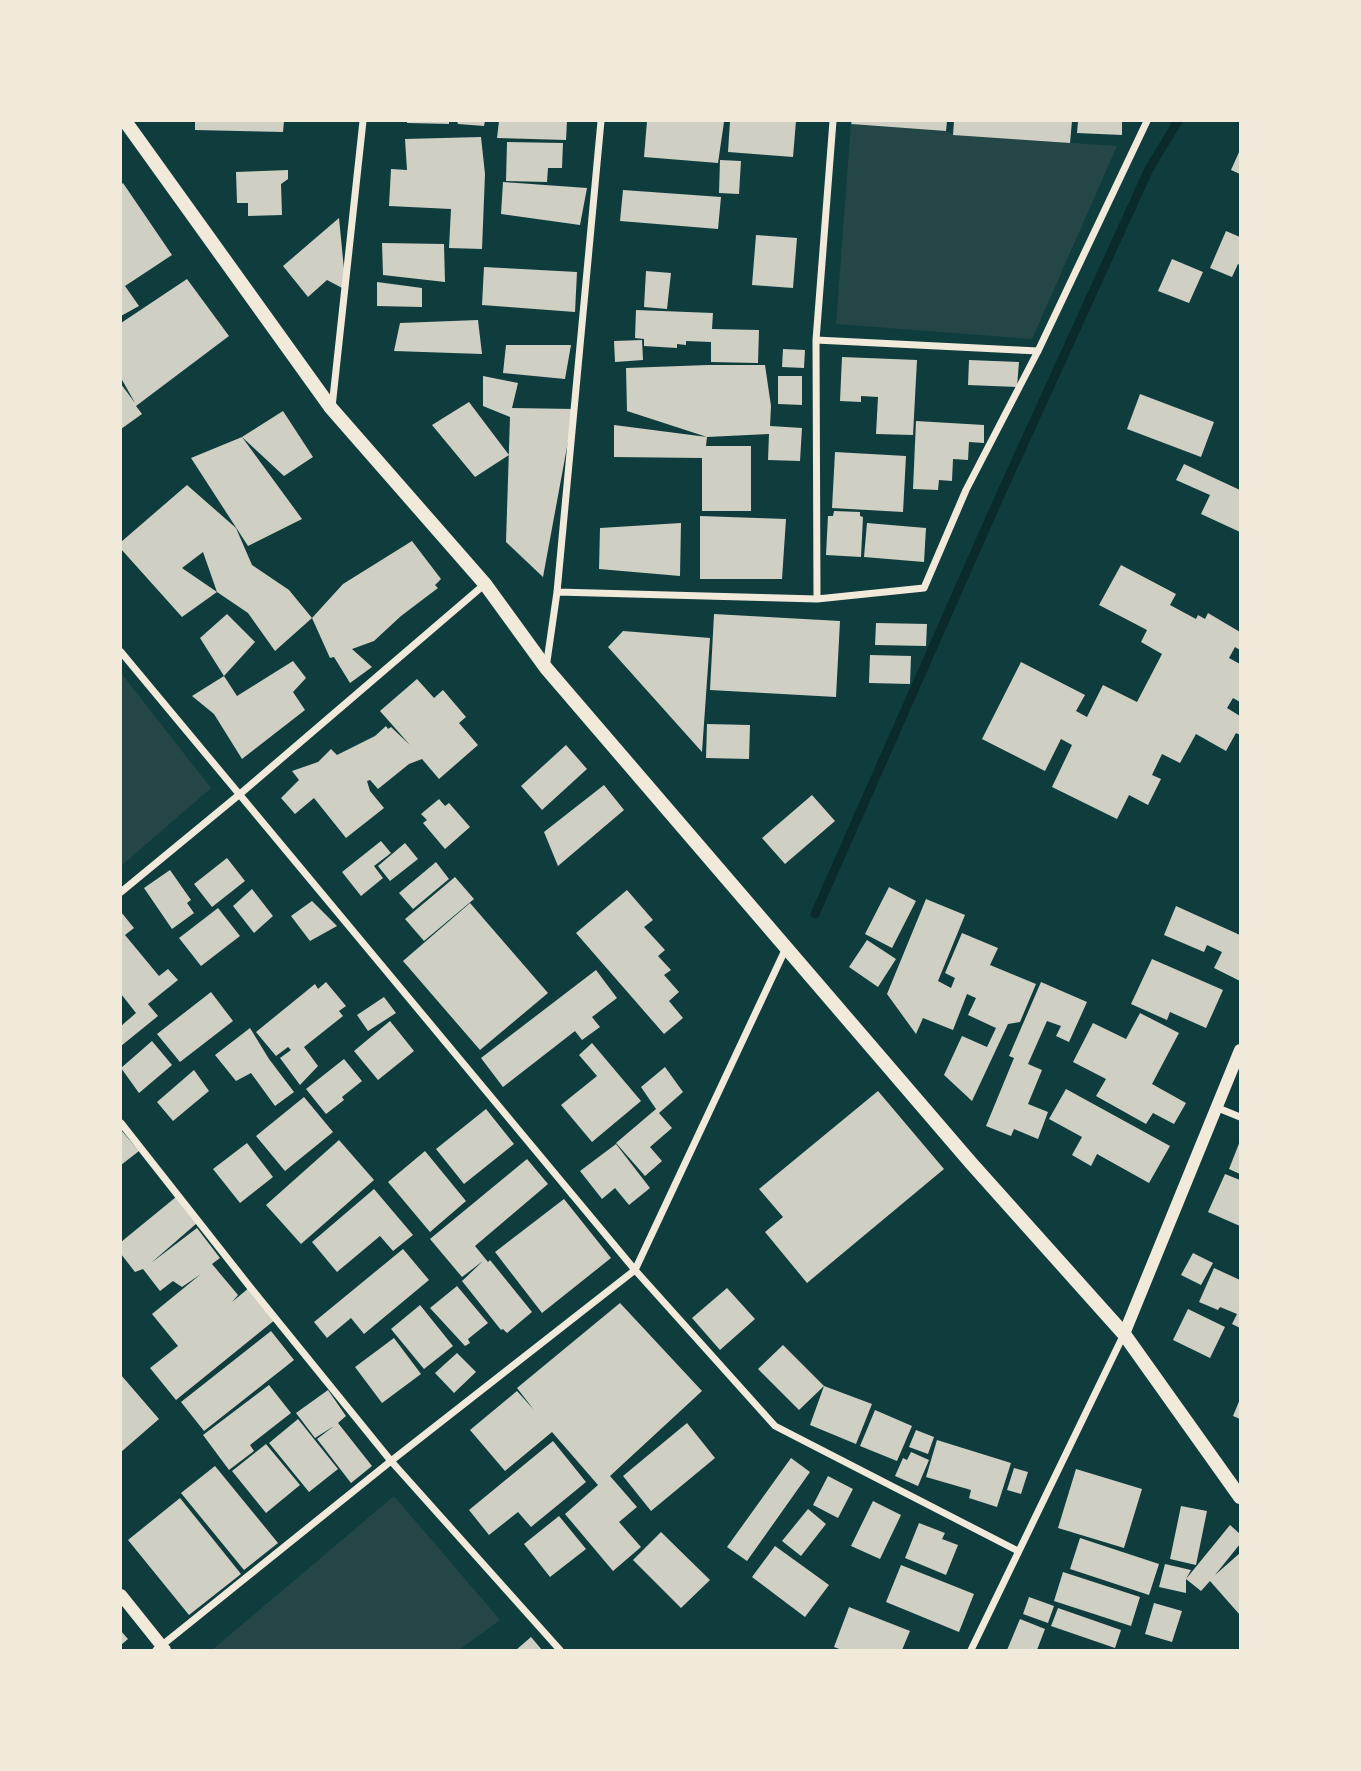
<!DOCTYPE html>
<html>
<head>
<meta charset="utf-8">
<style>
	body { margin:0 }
	#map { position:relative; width:1361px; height:1771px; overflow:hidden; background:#0f3d3e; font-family:"Source Serif 4",serif }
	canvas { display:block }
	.frame { position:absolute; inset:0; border:122px solid #f1e9da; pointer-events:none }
</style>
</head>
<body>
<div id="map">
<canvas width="1361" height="1771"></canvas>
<div class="frame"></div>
</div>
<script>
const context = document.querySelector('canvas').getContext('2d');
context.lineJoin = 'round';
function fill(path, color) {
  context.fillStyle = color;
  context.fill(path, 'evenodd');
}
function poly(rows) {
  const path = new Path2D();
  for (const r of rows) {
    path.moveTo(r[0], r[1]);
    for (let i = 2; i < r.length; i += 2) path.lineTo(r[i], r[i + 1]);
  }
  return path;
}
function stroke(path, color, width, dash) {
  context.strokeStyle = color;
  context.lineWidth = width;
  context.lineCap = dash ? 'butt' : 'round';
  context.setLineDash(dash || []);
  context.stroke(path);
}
fill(poly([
	[851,124,946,131,954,135,1117,146,1032,339,836,324],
	[121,673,211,788,121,866],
	[394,1496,500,1620,459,1650,212,1650]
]), '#244646');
stroke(poly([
	[815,914,998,500,1149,169,1178,121]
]), '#0a2a2b', 9);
fill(poly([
	[195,121,284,121,283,132,195,130],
	[407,121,449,121,449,124,407,123],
	[457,121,485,121,484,126,458,124],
	[499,121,567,121,566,140,497,138],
	[647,121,724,122,718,163,644,157],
	[730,121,796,121,793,157,728,152],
	[852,121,947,121,946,131,851,124],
	[954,121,1072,121,1070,143,953,135],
	[1078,121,1122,121,1122,135,1077,133],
	[481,137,485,174,482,249,449,248,451,209,389,206,391,169,407,170,405,139],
	[507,142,563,143,562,168,548,168,547,182,506,181],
	[1240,150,1240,174,1231,170],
	[720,160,741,161,739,194,719,193],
	[288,170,288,179,281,184,282,215,248,216,248,203,237,203,236,172],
	[503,182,587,188,580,225,501,214],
	[123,183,172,255,125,286,139,306,121,316,121,185],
	[623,190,721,197,718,229,620,221],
	[339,218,346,290,327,280,308,297,283,266],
	[1226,231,1240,237,1240,265,1238,264,1232,277,1210,268],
	[756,235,797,238,793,288,752,285],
	[382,243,444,244,445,282,383,275],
	[1172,259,1203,272,1189,303,1158,291],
	[484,267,577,272,575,312,482,305],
	[646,271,671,273,667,309,644,307],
	[187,279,229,336,136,406,142,414,121,429,121,384,135,403,121,378,121,323],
	[377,282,422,288,422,307,377,306],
	[636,310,713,313,712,329,759,330,758,363,711,362,711,342,686,341,686,345,677,344,677,348,644,346,644,339,635,338],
	[478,320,482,354,394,351,400,323],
	[642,340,643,360,615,362,614,341],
	[506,345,571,345,565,379,503,373],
	[783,349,805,350,804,368,782,367],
	[842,357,917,360,913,435,876,434,878,397,861,396,861,402,840,401],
	[969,360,1019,362,1017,387,968,385],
	[708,365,765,365,771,406,770,426,802,428,800,461,768,460,769,434,707,437,706,446,751,446,751,511,702,511,702,458,614,457,614,425,707,437,627,411,626,368],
	[483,376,518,383,512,408,574,409,543,577,506,542,510,417,483,406],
	[778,376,802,376,802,405,778,404],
	[1140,394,1214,422,1201,457,1127,429],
	[469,402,509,455,475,477,432,425],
	[283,411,313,457,284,476,242,437],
	[916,421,984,425,984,443,969,442,968,460,953,459,952,481,939,480,938,490,913,489],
	[242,437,302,519,248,546,191,458],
	[835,452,906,456,903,512,832,508],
	[1184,464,1240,490,1240,532,1201,514,1210,495,1176,480],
	[187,485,236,528,252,565,289,590,312,618,275,651,248,613,217,592,203,552,182,568,217,592,182,617,121,549,121,542],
	[834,511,860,512,860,516,863,517,861,557,826,555,828,516,833,516],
	[700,516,786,519,782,579,700,579],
	[681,523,680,576,599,569,600,528],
	[867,523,926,528,924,562,864,557],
	[412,541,441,579,435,585,438,588,401,616,374,641,352,649,372,667,350,683,334,657,330,658,312,618,343,584],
	[1121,565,1176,594,1170,605,1196,619,1198,615,1205,619,1208,613,1240,632,1240,650,1235,647,1229,658,1240,664,1240,702,1233,698,1227,708,1240,716,1240,735,1236,733,1226,751,1196,734,1180,763,1162,754,1152,775,1161,779,1148,805,1129,795,1117,819,1052,787,1072,745,1061,739,1045,771,982,739,1021,662,1085,695,1076,711,1087,717,1103,685,1137,702,1162,654,1141,642,1147,630,1099,605],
	[227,614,255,642,224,676,237,696,293,661,306,678,293,692,305,710,242,759,214,714,192,696,224,676,200,638],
	[714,614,840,621,836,697,710,690],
	[876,623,927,624,926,646,875,645],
	[623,631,710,638,702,752,608,647],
	[870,655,911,656,910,684,869,683],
	[417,679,434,698,443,690,466,717,459,723,478,745,439,779,422,759,409,764,378,789,370,780,367,781,370,791,384,808,346,838,314,798,295,814,281,798,299,780,292,771,318,762,331,749,337,755,375,736,386,726,388,729,391,727,410,745,380,711],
	[707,724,750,725,749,759,706,758],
	[566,745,587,769,542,810,521,786],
	[604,785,624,810,558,866,544,832],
	[812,795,835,821,785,864,762,838],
	[439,799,445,806,449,803,470,827,445,849,423,823,427,820,421,814],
	[381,841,391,853,374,866,383,878,361,896,342,872],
	[405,843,418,859,390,881,378,866],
	[227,858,245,881,212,907,194,884],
	[436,862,449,879,413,909,399,893],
	[170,870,191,900,187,903,194,913,172,929,144,888],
	[455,877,474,899,424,941,405,919],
	[889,887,916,901,892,948,865,934],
	[252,889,273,916,254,933,233,906],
	[627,890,653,920,644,927,665,950,658,956,671,970,664,975,679,992,669,1001,683,1018,664,1034,576,933],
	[926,899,965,915,938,981,951,988,955,978,945,973,962,933,998,948,990,965,1036,984,1020,1022,1008,1024,972,1101,944,1075,962,1036,987,1047,996,1028,968,1015,976,998,967,994,953,1030,923,1018,916,1034,887,994],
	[312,901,337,926,310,941,291,916],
	[470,903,548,993,480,1050,403,961],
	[1176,906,1240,935,1240,981,1214,968,1222,952,1207,945,1204,952,1164,935],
	[218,908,240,936,201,966,179,938],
	[121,912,134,928,125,935,159,976,168,969,178,980,148,1004,158,1016,121,1046,121,1026,136,1013,121,994],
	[867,940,896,959,878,987,849,967],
	[1152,959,1223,990,1206,1028,1170,1012,1167,1020,1131,1004],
	[596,970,617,998,592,1017,600,1027,582,1040,575,1031,503,1087,481,1058],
	[326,982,346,1006,339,1011,343,1016,304,1047,318,1066,300,1085,280,1058,291,1050,288,1047,276,1056,256,1032,315,984,318,989],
	[1041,982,1087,1002,1069,1042,1056,1036,1061,1026,1047,1021,1028,1064,1042,1070,1028,1104,1048,1112,1038,1139,1014,1129,1011,1136,986,1126,1014,1058,1009,1056],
	[211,992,233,1021,180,1062,157,1034],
	[384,997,396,1013,368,1031,357,1015],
	[1140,1013,1179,1033,1152,1084,1186,1103,1174,1124,1153,1113,1146,1124,1096,1096,1106,1079,1073,1062,1093,1023,1126,1039],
	[390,1021,414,1051,378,1080,354,1051],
	[250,1028,269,1059,294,1092,275,1106,251,1073,236,1081,215,1055],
	[152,1041,172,1065,139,1093,121,1068],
	[592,1043,641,1101,592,1142,561,1105,597,1076,579,1055],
	[344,1059,362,1081,342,1097,344,1100,326,1114,306,1089],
	[665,1067,683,1092,659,1113,672,1128,650,1147,662,1161,645,1176,616,1143,656,1109,641,1087],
	[194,1070,209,1091,173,1121,157,1102],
	[1066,1089,1170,1146,1149,1183,1097,1154,1091,1166,1072,1155,1082,1137,1049,1119],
	[878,1091,944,1169,807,1283,765,1232,783,1217,759,1189],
	[304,1097,333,1132,285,1171,256,1136],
	[486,1109,514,1144,464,1184,436,1149],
	[121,1130,139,1151,121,1165],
	[339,1140,374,1180,301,1244,266,1205],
	[1240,1141,1240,1174,1229,1169],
	[247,1143,273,1177,240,1203,213,1169],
	[616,1144,650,1188,629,1205,615,1188,602,1199,580,1171],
	[425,1151,466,1201,430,1232,388,1182],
	[527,1159,548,1184,475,1246,488,1262,490,1260,532,1312,507,1333,503,1329,501,1330,462,1281,483,1261,462,1277,430,1239],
	[1225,1174,1240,1180,1240,1226,1208,1212],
	[374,1189,413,1235,393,1251,380,1236,337,1272,312,1242],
	[176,1197,197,1223,151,1263,197,1228,220,1258,212,1264,238,1295,232,1302,250,1287,276,1319,176,1400,150,1368,178,1346,152,1314,201,1274,182,1287,173,1281,160,1291,143,1269,135,1272,121,1254,121,1242],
	[564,1199,611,1258,542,1313,495,1252],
	[403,1249,429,1280,364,1334,351,1318,327,1338,314,1322],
	[1193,1253,1213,1263,1201,1285,1181,1275],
	[1214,1268,1240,1280,1240,1328,1232,1324,1237,1314,1220,1307,1218,1310,1199,1302],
	[457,1286,488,1323,468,1339,470,1343,465,1346,430,1308],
	[727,1288,755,1319,720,1350,692,1318],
	[620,1303,702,1391,610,1476,637,1507,619,1522,641,1547,613,1571,565,1514,598,1485,552,1432,505,1471,470,1430,517,1391,534,1410,517,1388],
	[420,1305,453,1346,424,1369,391,1329],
	[1188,1309,1225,1327,1210,1358,1173,1340],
	[271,1331,294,1360,204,1431,181,1402],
	[394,1338,421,1374,382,1403,355,1367],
	[783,1345,824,1386,799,1410,758,1369],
	[457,1353,476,1372,454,1393,435,1373],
	[121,1375,159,1419,121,1452],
	[269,1385,291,1413,250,1445,254,1451,229,1470,203,1435],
	[824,1386,872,1404,856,1444,810,1425],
	[328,1390,346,1416,338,1423,372,1466,351,1483,317,1439,334,1426,315,1438,296,1413],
	[1240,1399,1240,1419,1233,1416],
	[875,1410,912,1426,897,1461,860,1446],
	[298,1419,338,1469,309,1492,269,1443],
	[687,1423,715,1458,651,1511,623,1476],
	[916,1430,934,1437,928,1454,909,1447],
	[937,1440,1011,1463,997,1507,969,1498,971,1490,926,1477],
	[553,1441,586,1482,531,1527,518,1512,489,1535,469,1510],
	[266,1444,300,1485,266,1513,232,1471],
	[911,1452,929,1460,918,1486,895,1476,903,1458,907,1460],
	[791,1458,810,1472,747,1561,727,1547],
	[215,1466,278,1543,244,1570,181,1493],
	[1014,1468,1028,1472,1021,1494,1007,1490],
	[1076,1469,1142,1489,1124,1548,1058,1528],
	[828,1476,853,1489,838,1518,813,1505],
	[180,1498,241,1574,189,1615,128,1540],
	[873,1501,901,1515,880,1559,851,1546],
	[1181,1506,1207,1511,1196,1565,1170,1559],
	[808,1509,826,1524,801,1556,782,1541],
	[559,1516,586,1549,550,1577,524,1544],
	[919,1523,945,1533,942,1539,958,1545,946,1575,905,1558],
	[1230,1525,1240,1534,1240,1544,1215,1575,1240,1553,1240,1615,1210,1581,1201,1591,1186,1579,1186,1593,1159,1587,1165,1564,1191,1570,1186,1579],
	[661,1532,710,1580,681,1608,633,1560],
	[1080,1538,1159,1564,1149,1595,1070,1569],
	[775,1546,829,1585,805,1617,752,1577],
	[901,1565,974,1594,959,1632,886,1602],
	[1063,1572,1140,1597,1131,1626,1054,1601],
	[1029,1597,1054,1606,1048,1623,1023,1614],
	[1154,1603,1182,1611,1172,1642,1145,1634],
	[849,1607,910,1631,902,1650,842,1650,834,1647],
	[1058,1608,1121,1630,1115,1648,1051,1626],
	[1020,1619,1045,1629,1037,1650,1007,1650],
	[121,1631,128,1639,121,1645],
	[531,1637,542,1650,516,1650]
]), '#cfcfc3');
stroke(poly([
	[816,340,1038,351],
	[332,407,363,121],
	[557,592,817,599,924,588,966,490,1038,351,1147,121],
	[817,599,816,340,833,121],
	[121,652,635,1270,775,1426,1018,1551],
	[546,668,557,592,601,121],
	[121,892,240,794,485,584],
	[1218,1108,1240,1117],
	[121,1123,250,1287,391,1461,560,1650],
	[156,1650,391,1461,635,1270,786,948],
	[971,1650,1124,1334]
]), '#f1e9da', 7);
stroke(poly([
	[1124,1334,1240,1050],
	[121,1595,165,1650]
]), '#f1e9da', 12);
stroke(poly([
	[125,121,331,408,485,584,546,668,971,1163,1124,1334,1240,1497]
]), '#f1e9da', 14);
</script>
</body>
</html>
